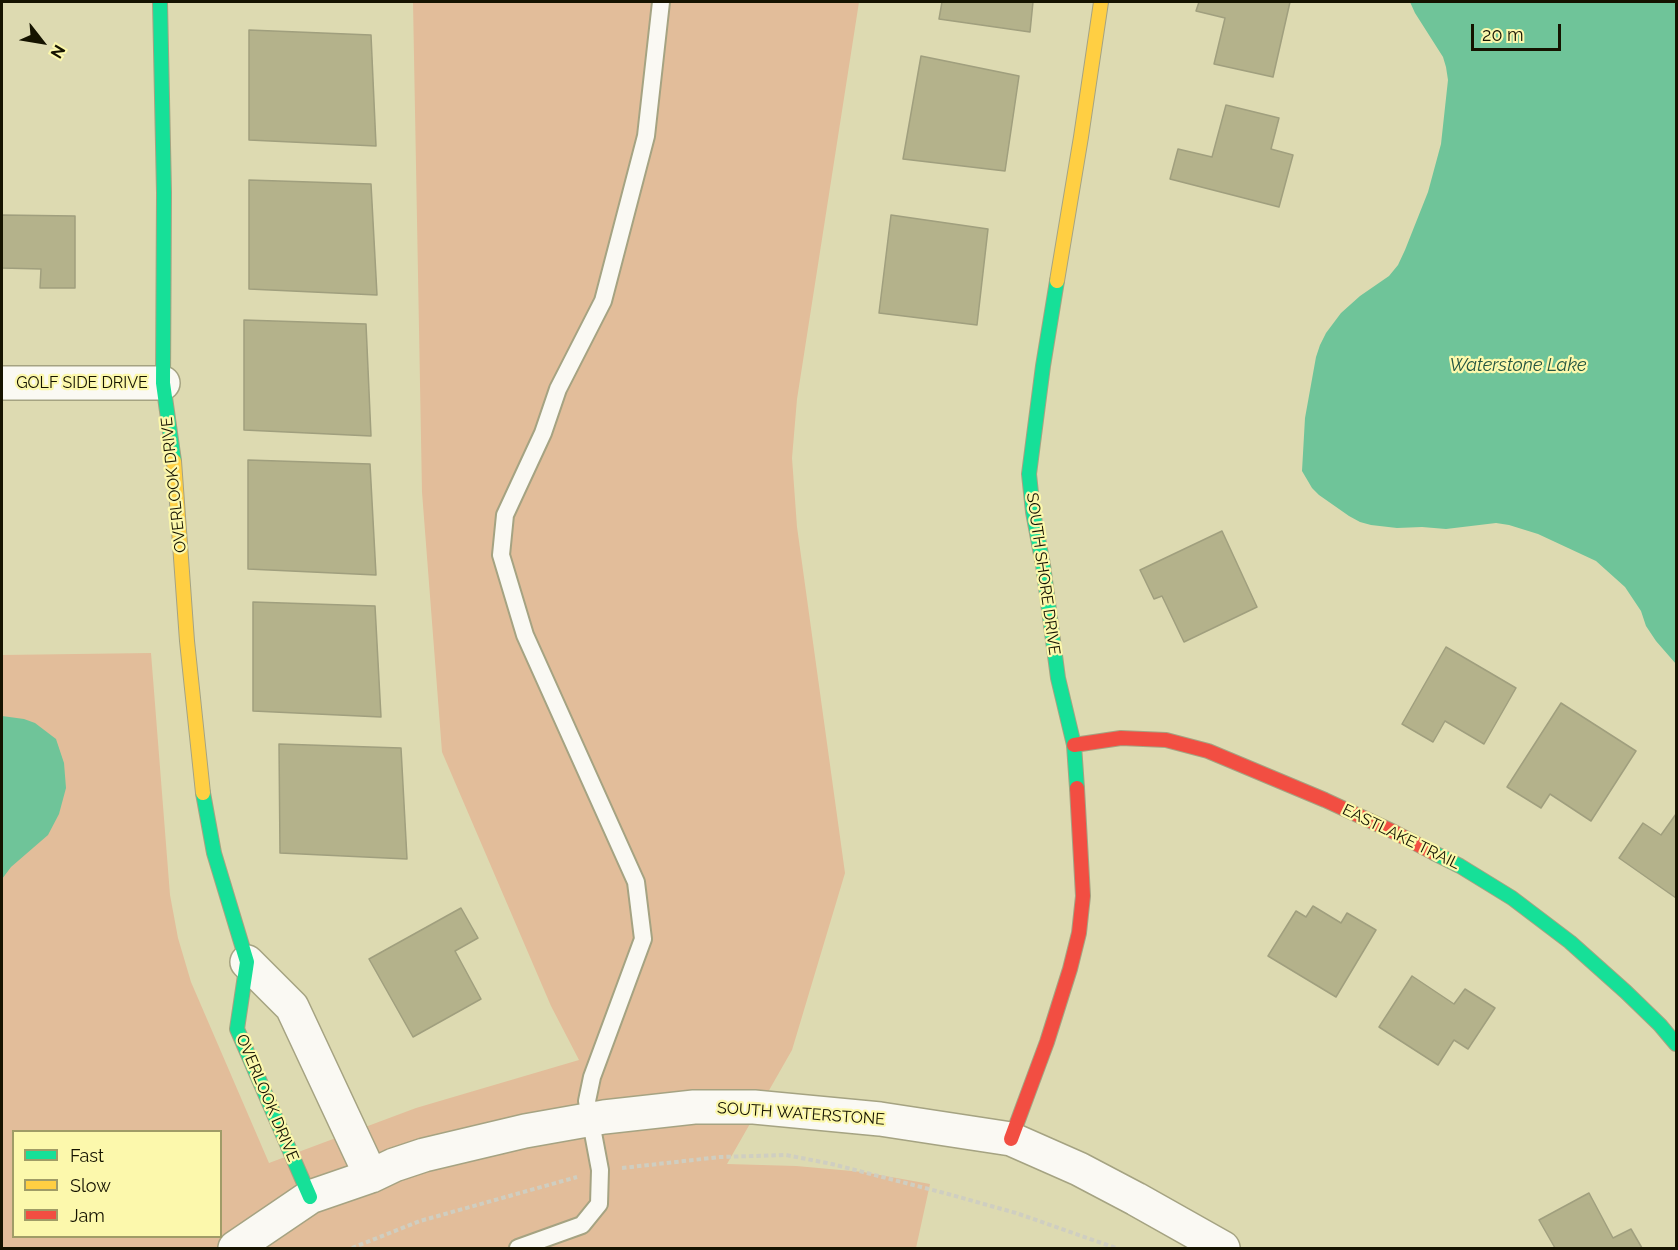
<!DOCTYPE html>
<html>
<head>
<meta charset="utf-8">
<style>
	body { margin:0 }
	#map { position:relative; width:1678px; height:1250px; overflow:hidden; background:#dddab1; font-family:Raleway,sans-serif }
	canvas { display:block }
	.frame { position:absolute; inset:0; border:3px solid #151300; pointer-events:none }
	.legend { position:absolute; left:12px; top:1130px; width:210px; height:108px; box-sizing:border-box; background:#fcf8ac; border:2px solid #a09c67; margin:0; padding:8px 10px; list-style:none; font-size:18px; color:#151300 }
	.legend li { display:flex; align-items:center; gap:12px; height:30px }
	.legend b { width:30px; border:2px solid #a09c67 }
	.north { position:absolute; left:12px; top:12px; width:60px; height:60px; -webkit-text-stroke:4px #fcf8ac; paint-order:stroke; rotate:121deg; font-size:16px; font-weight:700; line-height:24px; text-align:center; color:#151300 }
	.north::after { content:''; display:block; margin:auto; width:21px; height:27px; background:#151300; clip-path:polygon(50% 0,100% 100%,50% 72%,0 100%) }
	.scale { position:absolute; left:1471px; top:24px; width:90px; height:27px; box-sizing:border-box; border:3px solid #151300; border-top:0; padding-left:8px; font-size:18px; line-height:21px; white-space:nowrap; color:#151300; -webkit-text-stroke:4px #fcf8ac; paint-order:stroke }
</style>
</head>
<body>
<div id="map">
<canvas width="1678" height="1250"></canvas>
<div class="frame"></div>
<ul class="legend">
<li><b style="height:8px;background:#16e098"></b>Fast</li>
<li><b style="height:8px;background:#ffcf43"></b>Slow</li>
<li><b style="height:8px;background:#f24e42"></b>Jam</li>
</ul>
<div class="north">N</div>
<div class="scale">20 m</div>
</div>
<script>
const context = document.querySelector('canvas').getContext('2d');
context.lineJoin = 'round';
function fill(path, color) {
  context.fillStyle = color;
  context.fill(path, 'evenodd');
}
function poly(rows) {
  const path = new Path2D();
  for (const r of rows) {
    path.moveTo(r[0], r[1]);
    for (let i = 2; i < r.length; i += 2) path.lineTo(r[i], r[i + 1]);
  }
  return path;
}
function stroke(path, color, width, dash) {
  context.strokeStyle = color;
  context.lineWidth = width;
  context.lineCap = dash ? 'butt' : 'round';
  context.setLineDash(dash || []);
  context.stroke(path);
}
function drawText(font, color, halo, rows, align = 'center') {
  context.font = font + ' Raleway,sans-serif';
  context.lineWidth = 4.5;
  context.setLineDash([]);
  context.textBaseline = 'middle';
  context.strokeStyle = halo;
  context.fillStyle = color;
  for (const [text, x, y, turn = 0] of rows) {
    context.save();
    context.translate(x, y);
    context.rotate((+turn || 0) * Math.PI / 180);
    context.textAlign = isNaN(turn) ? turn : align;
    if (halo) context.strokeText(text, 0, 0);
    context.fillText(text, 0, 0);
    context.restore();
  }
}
fill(poly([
	[413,2,859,2,797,399,792,458,797,527,845,873,792,1050,727,1164,796,1166,863,1172,930,1184,916,1248,2,1248,2,655,151,653,170,895,178,938,191,982,269,1163,416,1108,579,1060,551,1006,442,752,422,492],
	[14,1132,220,1132,220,1236,14,1236]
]), '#e2bd9a');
fill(poly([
	[1410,2,1676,2,1676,664,1656,641,1646,626,1641,611,1625,587,1596,561,1538,534,1509,525,1496,523,1446,529,1422,527,1397,528,1371,525,1360,522,1349,516,1319,495,1312,488,1302,471,1305,418,1316,357,1320,345,1326,333,1341,313,1360,296,1389,276,1398,265,1405,250,1428,192,1441,144,1448,80,1446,67,1443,57,1415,13],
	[2,716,24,719,35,723,56,739,64,763,66,788,59,814,48,835,11,867,2,879]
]), '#6fc499');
const building = poly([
	[942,2,1033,2,1030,32,939,19,942,2],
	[1199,2,1290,2,1273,77,1214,64,1225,18,1196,11,1199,2],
	[249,30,371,35,376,146,249,140,249,30],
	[921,56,1019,76,1005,171,903,159,921,56],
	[1226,105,1279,118,1271,149,1293,155,1279,207,1170,179,1178,149,1212,157,1226,105],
	[249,180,371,184,377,295,249,289,249,180],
	[2,215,75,216,75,288,40,288,41,269,2,268,2,215],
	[891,215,988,229,977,325,879,313,891,215],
	[244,320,366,324,371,436,244,430,244,320],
	[248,460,370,464,376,575,248,569,248,460],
	[1222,531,1257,607,1184,642,1162,596,1154,599,1140,570,1222,531],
	[253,602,375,606,381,717,253,711,253,602],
	[1446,647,1516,688,1484,744,1445,721,1433,742,1402,724,1446,647],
	[1561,703,1636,751,1591,821,1550,794,1541,808,1507,787,1561,703],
	[279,744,401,748,407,859,280,853,279,744],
	[1676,814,1676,898,1619,858,1643,823,1661,835,1676,814],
	[1313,906,1341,923,1347,913,1376,930,1336,997,1268,956,1296,911,1306,917,1313,906],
	[461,908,478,938,455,951,481,999,413,1037,369,959,461,908],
	[1412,976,1454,1004,1465,989,1495,1008,1468,1049,1454,1040,1438,1065,1379,1027,1412,976],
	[1589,1193,1613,1238,1631,1229,1642,1248,1555,1248,1539,1220,1589,1193]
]);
fill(building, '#b4b28b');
stroke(building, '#a09f7e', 1.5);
const lane = poly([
	[518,1248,582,1225,599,1204,600,1170,587,1101,592,1077,643,939,636,882,525,635,501,555,505,515,543,433,558,389,603,301,646,136,661,2]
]);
const street = poly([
	[2,383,163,383],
	[247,962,292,1007,371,1176],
	[235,1248,310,1197,371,1176,394,1165,424,1155,525,1131,604,1117,694,1107,754,1107,880,1119,1011,1139,1079,1169,1136,1199,1223,1248]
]);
const fast = poly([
	[160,2,164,193,163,383,174,461],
	[1057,281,1043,366,1029,474,1033,512,1043,565,1058,678,1074,745,1077,788],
	[203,793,214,853,247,962,237,1029,310,1197],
	[1434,853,1460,866,1512,898,1570,942,1626,992,1660,1025,1676,1044]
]);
const slow = poly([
	[1057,281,1081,137,1101,2],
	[174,461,187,641,203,793]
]);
const jam = poly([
	[1074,745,1121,738,1166,740,1208,751,1325,800,1392,831,1434,853],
	[1011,1139,1047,1042,1070,969,1079,933,1083,896,1077,788]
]);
stroke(lane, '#a5a382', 20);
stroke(street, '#a5a382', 36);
stroke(fast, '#a5a382', 16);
stroke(slow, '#a5a382', 16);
stroke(jam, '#a5a382', 16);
stroke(poly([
	[622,1168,720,1157,786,1155,832,1164,948,1194,1016,1213,1116,1248],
	[352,1248,420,1221,577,1177]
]), '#cfcec1', 4, [4.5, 3]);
stroke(lane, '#faf9f3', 16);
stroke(street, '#faf9f3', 33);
stroke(fast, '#16e098', 14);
stroke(slow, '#ffcf43', 14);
stroke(jam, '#f24e42', 14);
drawText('16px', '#151300', '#fcf8ac', [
	["GOLF SIDE DRIVE",82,383],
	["OVERLOOK DRIVE",174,485,-96],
	["SOUTH SHORE DRIVE",1043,574,82],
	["EASTLAKE TRAIL",1401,837,26],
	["OVERLOOK DRIVE",267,1098,67],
	["SOUTH WATERSTONE",801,1114,4]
]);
drawText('italic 18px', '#235541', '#fcf8ac', [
	["Waterstone Lake",1518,366]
]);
</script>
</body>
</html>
